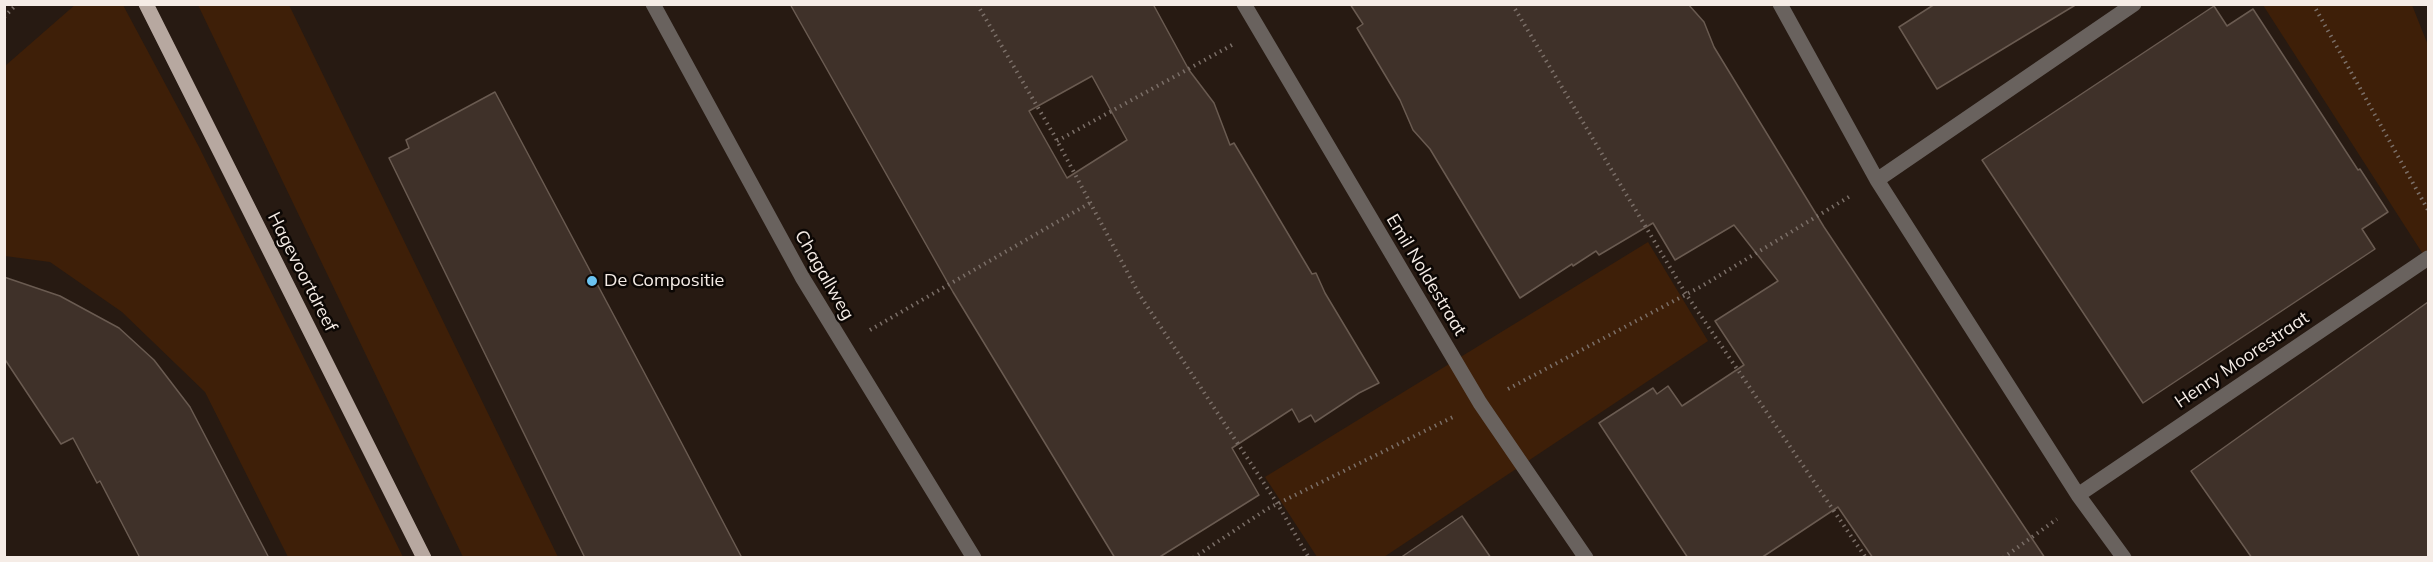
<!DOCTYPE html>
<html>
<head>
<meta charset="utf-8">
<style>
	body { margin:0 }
	#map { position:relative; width:2433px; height:562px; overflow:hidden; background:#271a12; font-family:Mulish,sans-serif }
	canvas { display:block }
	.frame { position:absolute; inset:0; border:6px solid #f5ece6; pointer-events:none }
</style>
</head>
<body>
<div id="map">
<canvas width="2433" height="562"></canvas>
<div class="frame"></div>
</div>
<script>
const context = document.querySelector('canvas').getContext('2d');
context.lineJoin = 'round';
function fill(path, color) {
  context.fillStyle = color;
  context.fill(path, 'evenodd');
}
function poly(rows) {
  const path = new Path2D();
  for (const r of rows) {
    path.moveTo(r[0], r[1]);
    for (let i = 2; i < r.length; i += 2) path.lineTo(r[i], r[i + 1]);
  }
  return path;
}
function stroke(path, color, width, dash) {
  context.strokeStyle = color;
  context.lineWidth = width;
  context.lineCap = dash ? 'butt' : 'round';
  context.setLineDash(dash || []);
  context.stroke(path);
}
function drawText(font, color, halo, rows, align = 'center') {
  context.font = font + ' Mulish,sans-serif';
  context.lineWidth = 5;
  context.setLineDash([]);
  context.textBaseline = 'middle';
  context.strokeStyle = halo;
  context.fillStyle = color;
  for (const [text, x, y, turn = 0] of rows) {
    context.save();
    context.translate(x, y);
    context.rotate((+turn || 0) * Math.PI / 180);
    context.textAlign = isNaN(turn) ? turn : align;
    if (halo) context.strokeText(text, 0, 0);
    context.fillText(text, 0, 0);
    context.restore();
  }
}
fill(poly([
	[76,4,123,5,199,147,403,557,288,557,205,392,122,312,50,262,5,256,5,66],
	[198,5,289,5,558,557,463,557],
	[2263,5,2412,5,2428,45,2428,262],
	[1648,242,1708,341,1384,557,1317,557,1265,477]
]), '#3e1f08');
const building = poly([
	[790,4,1153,4,1189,70,1214,103,1230,145,1234,143,1312,274,1316,273,1325,293,1379,383,1359,393,1315,422,1311,415,1299,422,1292,409,1232,448,1259,495,1158,558,1115,558,953,292,790,4],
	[1092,76,1127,140,1067,178,1029,111,1092,76],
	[1350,4,1688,4,1704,22,1714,47,1824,227,2045,558,1873,558,1838,507,1761,558,1688,558,1599,423,1653,388,1657,394,1668,386,1682,406,1744,365,1715,321,1778,281,1734,225,1675,260,1653,223,1599,255,1596,251,1573,266,1572,264,1520,298,1430,149,1413,130,1400,100,1357,28,1363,24,1350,4],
	[1935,4,2077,4,1937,89,1899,27,1935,4],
	[2214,6,2227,26,2253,9,2358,170,2360,169,2388,212,2362,229,2375,249,2143,403,1982,160,2214,6],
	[495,92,670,421,742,558,585,558,389,158,409,148,406,140,495,92],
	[4,277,60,296,119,328,154,360,190,407,269,558,140,558,100,481,97,483,73,438,61,444,4,358,4,277],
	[2428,302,2428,558,2252,558,2191,471,2428,302],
	[1462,516,1491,558,1400,558,1462,516]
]);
fill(building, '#3f3129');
stroke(building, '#6a5b51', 1.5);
stroke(poly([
	[977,4,1054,135,1139,294,1277,503,1309,558],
	[1512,4,1686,294,1866,558],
	[2313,4,2428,210],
	[4,17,17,4],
	[1057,141,1232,45],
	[870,330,1090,203],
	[1508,389,1702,286,1852,195],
	[1193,558,1267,509,1453,417],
	[2003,558,2057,519]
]), '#7b6f68', 4, [1.5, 4.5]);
stroke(poly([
	[653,4,802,277,974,558],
	[1244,4,1480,403,1586,558],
	[1780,4,1877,180,2078,495,2124,558],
	[1877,180,2134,4],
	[2078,495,2428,258]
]), '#69625e', 15);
stroke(poly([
	[146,4,424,558]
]), '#b7a8a0', 15);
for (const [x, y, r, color] of [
	[592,281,6,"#6ac3f1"]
]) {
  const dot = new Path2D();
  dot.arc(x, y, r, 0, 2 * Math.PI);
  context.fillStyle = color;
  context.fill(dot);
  stroke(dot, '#0c0704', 2);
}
drawText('18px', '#f5ece6', '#0c0704', [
	["Hagevoortdreef",302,272,63],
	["Chagallweg",824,275,60],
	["Emil Noldestraat",1426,275,59],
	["Henry Moorestraat",2242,360,-34]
]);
drawText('18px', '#f5ece6', '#0c0704', [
	["De Compositie",604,281]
], 'left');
</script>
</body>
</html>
